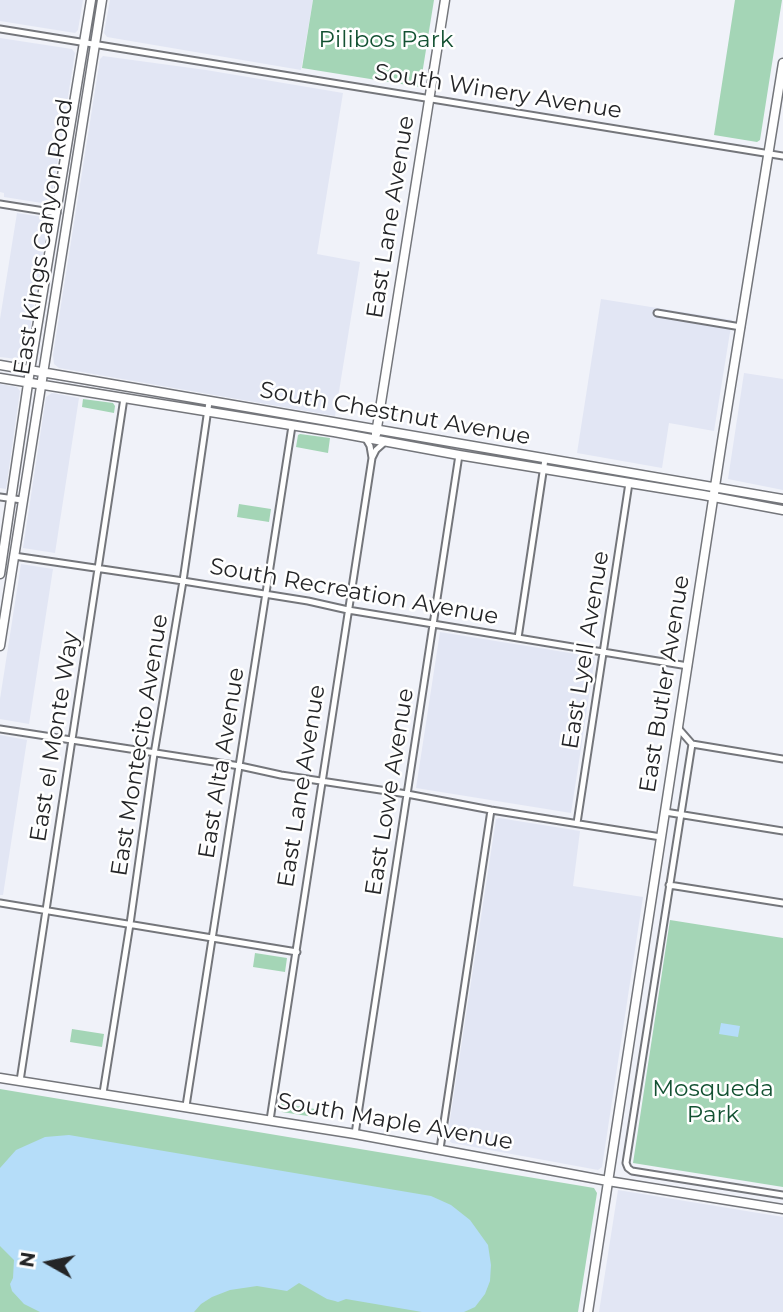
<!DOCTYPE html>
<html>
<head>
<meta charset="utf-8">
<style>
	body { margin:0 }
	#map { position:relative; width:783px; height:1312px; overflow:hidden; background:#f0f2f9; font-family:Montserrat,sans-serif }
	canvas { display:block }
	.north { position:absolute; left:14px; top:1228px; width:70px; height:70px; -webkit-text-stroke:5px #fff; paint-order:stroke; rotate:279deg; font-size:19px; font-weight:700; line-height:28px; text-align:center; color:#242527 }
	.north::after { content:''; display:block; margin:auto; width:24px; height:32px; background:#242527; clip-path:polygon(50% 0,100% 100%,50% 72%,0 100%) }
</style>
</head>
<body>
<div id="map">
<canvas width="783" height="1312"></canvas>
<div class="north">N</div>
</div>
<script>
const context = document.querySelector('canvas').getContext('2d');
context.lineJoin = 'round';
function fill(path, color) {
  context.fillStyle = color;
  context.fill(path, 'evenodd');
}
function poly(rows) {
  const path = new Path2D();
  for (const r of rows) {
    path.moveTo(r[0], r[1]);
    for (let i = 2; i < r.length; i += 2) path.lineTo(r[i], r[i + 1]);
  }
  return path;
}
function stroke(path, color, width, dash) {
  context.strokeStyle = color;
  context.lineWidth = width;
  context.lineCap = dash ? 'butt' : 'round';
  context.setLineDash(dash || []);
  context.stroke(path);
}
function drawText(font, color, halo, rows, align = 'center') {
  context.font = font + ' Montserrat,sans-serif';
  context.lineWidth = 5;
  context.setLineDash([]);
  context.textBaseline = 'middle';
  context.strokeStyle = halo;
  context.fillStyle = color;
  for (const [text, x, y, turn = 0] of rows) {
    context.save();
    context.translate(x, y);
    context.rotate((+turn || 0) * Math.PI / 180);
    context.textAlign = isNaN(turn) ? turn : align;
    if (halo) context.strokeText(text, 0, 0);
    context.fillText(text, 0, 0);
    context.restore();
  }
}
fill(poly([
	[0,0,83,0,78,30,75,33,0,21],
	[110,0,313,0,301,70,107,37,104,33],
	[0,38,72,49,75,53,51,202,48,204,4,197,4,193,0,192],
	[103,56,206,70,343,93,317,254,360,262,335,416,59,368,54,364,53,355,100,59],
	[17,213,49,218,26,353,22,358,17,359,0,357,0,319],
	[601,299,732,320,714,431,669,423,662,468,577,453],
	[744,373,783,379,783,490,728,479],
	[0,384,17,387,20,391,6,489,0,488],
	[52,393,79,398,55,553,23,548,46,397],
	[21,564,53,569,29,724,0,719,0,699],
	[440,632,595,657,571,813,416,788],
	[0,735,27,740,3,895,0,895],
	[499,818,580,831,573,886,643,897,602,1167,598,1170,452,1143,447,1139,496,819],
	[618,1190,783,1217,783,1312,599,1312]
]), '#e2e6f4');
fill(poly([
	[313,0,434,0,420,87,302,68],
	[735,0,782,0,760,140,757,142,714,135],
	[83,399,113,403,115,406,114,413,82,407],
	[300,434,330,438,328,453,296,447,298,435],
	[239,504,271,509,269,522,237,517],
	[670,920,783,938,783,1187,633,1163],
	[255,953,287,958,285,972,253,967],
	[72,1029,104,1034,102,1047,70,1042],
	[0,1089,594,1188,597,1193,578,1312,0,1312],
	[281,1103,315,1109,314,1117,282,1112,280,1109]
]), '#a4d5b6');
fill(poly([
	[721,1023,740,1026,738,1037,719,1034],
	[69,1135,431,1196,451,1205,470,1220,488,1245,491,1265,490,1281,485,1294,475,1307,464,1312,422,1312,346,1299,338,1302,335,1301,327,1299,299,1283,287,1291,257,1286,230,1290,212,1297,201,1304,194,1312,40,1312,24,1304,12,1291,10,1284,13,1278,14,1260,0,1246,0,1168,16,1150,45,1137]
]), '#b5ddf9');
const street = poly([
	[0,29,783,156],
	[0,204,57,213],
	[657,313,741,327],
	[372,458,376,450,385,442],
	[0,497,22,500],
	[14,556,183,581,308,601,348,610,688,666],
	[518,638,545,459],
	[678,728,692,744],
	[0,729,240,766,281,775,407,794,491,810,661,837],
	[692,744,626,1163,628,1168,632,1171,783,1195],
	[692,744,783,759],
	[665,812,783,831],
	[577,823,629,483],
	[669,885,783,903],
	[0,903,297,952],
	[20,1081,124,398],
	[103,1093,130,924,154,754,183,581,209,402],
	[186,1106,292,426],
	[270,1120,372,458,370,446,366,439],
	[355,1134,459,455],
	[440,1149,491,810]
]);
const secondary = poly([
	[0,365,783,499],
	[0,378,334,432,459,455,703,495,783,510],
	[376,434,445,0],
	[0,574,30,370,91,0],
	[0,646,102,0],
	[0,1078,355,1134,608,1181,783,1209],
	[588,1312,722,441,783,63]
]);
stroke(street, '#74767b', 9);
stroke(secondary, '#74767b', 11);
stroke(street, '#fff', 5);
stroke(secondary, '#fff', 8);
drawText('23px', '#135132', '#fff', [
	["Pilibos Park",386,40],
	["Mosqueda",713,1089],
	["Park",713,1115]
]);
drawText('23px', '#242527', '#fff', [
	["South Winery Avenue",498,92,9],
	["East Lane Avenue",391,217,-81],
	["East Kings Canyon Road",44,237,-81],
	["South Chestnut Avenue",395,414,10],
	["South Recreation Avenue",354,592,10],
	["East Lyell Avenue",586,650,-81],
	["East Butler Avenue",665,684,-81],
	["East el Monte Way",55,737,-81],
	["East Montecito Avenue",140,745,-81],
	["East Alta Avenue",222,763,-81],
	["East Lane Avenue",302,786,-81],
	["East Lowe Avenue",390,792,-81],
	["South Maple Avenue",395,1122,10]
]);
</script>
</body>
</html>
